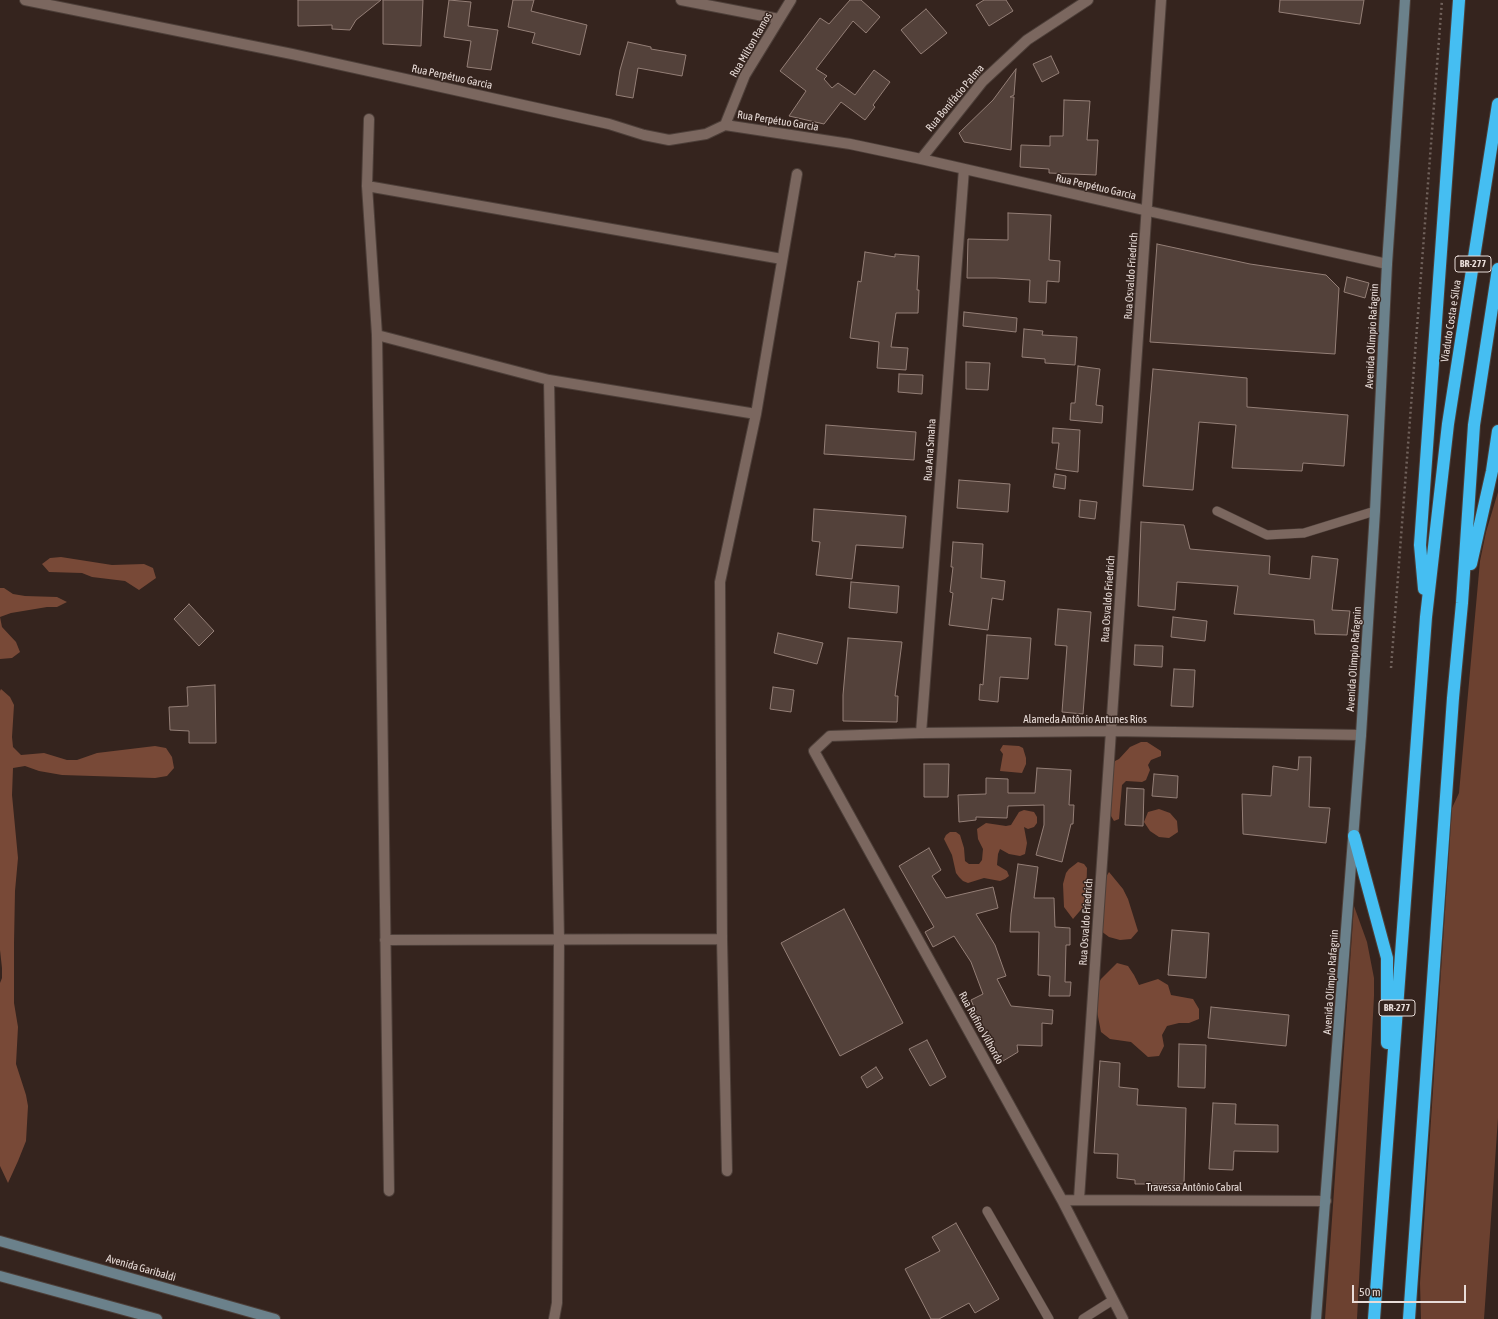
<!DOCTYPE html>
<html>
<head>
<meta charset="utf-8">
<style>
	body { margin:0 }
	#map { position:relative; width:1498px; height:1319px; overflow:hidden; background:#35241e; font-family:"Asap Condensed",sans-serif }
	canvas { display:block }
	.scale { position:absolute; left:1352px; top:1285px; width:114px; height:18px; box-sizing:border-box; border:2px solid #e8dcd8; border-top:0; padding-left:5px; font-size:12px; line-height:14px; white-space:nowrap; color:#e8dcd8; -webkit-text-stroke:3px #35241e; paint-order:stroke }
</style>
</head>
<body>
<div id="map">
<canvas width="1498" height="1319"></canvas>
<div class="scale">50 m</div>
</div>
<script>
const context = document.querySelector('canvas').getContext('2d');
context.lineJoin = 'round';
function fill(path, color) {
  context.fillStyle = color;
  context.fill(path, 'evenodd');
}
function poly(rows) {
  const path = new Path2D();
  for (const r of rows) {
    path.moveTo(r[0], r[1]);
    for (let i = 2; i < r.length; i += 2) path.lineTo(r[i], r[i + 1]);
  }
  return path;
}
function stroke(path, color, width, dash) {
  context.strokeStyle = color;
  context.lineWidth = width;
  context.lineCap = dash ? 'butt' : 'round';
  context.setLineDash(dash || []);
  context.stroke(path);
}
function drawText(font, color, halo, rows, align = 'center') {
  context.font = font + ' "Asap Condensed",sans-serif';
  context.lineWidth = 3;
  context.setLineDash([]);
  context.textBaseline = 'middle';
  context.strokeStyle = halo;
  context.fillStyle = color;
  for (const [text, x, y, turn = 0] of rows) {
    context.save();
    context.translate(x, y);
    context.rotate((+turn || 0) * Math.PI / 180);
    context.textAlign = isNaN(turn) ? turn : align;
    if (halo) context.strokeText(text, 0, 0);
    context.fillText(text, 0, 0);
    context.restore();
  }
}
fill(poly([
	[1498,492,1498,1118,1484,1319,1421,1319,1420,1283,1452,808,1459,793,1480,561,1486,532],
	[1354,906,1367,942,1374,978,1374,996,1357,1319,1325,1319]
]), '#6c4130');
fill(poly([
	[61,557,112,565,144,564,153,568,156,578,139,590,125,581,92,577,82,573,49,572,42,564,50,558],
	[0,588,4,588,13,594,25,596,57,597,67,602,57,607,47,607,11,613,0,617,2,627,16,642,20,652,12,658,0,659],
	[1,689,10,697,14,705,12,737,13,747,21,755,44,753,67,760,77,760,97,753,155,746,166,748,172,757,174,768,167,776,155,778,62,775,39,771,25,766,13,768,12,795,18,858,15,891,14,943,14,1003,18,1027,16,1064,26,1095,28,1106,26,1141,18,1161,8,1183,0,1166,0,983,2,978,2,968,0,950,0,691],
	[1141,742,1147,742,1161,751,1161,756,1151,760,1148,765,1150,770,1146,780,1142,782,1126,781,1122,785,1119,819,1114,821,1108,811,1109,764,1119,759,1130,747],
	[1003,745,1019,746,1023,748,1026,758,1026,764,1022,773,1000,771,1003,754,1000,750],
	[1159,809,1170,813,1177,821,1178,832,1169,838,1159,837,1150,831,1144,822,1148,812],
	[1024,810,1034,812,1037,817,1037,823,1034,827,1028,829,1024,827,1027,843,1025,854,1020,856,1009,854,1000,849,998,854,997,865,1007,871,1009,876,1005,879,1000,881,984,878,968,883,963,881,959,877,956,873,952,855,944,839,946,835,950,832,956,832,960,835,964,848,965,861,969,864,979,864,982,860,983,849,978,839,977,829,986,823,1006,826,1011,825,1019,812],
	[1078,862,1084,864,1087,868,1086,900,1085,905,1073,919,1064,907,1063,884,1066,873,1069,869],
	[1109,872,1123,889,1128,899,1138,931,1131,939,1120,940,1109,937,1101,931,1098,890],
	[1117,963,1128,966,1134,975,1139,985,1158,979,1168,985,1171,995,1193,999,1199,1009,1199,1019,1189,1023,1179,1023,1167,1026,1162,1035,1164,1046,1159,1056,1148,1057,1131,1042,1110,1039,1101,1032,1095,1001,1096,988,1101,979]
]), '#784937');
const building = poly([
	[298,0,381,0,356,20,350,30,332,29,332,25,298,26,298,0],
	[383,0,423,0,421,46,383,44,383,0],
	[449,0,471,2,468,26,498,30,491,70,467,67,471,41,444,37,449,0],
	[513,0,534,0,531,11,587,25,580,55,532,43,535,33,508,27,513,0],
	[850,0,861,0,880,17,866,33,853,21,816,69,827,76,824,79,832,88,838,83,855,95,874,70,890,82,873,105,875,107,865,120,841,102,824,124,789,116,806,91,780,71,820,18,829,24,850,0],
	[984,0,1006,0,1013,11,989,26,976,5,984,0],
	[1280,0,1364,0,1360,24,1279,12,1280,0],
	[926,9,947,33,921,54,901,30,926,9],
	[628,42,651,47,651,49,686,55,682,76,638,68,633,98,616,95,620,70,628,42],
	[1051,56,1059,73,1042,82,1033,64,1051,56],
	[1016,69,1014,95,1010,97,1014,97,1011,150,964,142,959,133,993,100,1016,69],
	[1064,100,1090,101,1087,140,1098,140,1096,175,1049,173,1049,169,1020,167,1021,145,1050,146,1050,136,1063,136,1064,100],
	[1008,213,1051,215,1049,260,1060,261,1059,282,1047,281,1046,303,1029,302,1030,280,996,278,967,278,968,239,1008,240,1008,213],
	[1157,244,1250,264,1326,275,1339,288,1335,354,1150,342,1157,244],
	[865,252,895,257,895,254,919,256,917,290,919,290,918,313,896,313,891,347,908,348,906,370,877,368,879,342,850,338,858,281,861,282,865,252],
	[1347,277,1369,283,1365,298,1344,292,1347,277],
	[964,312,1017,318,1016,332,963,326,964,312],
	[1024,329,1043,331,1042,335,1077,337,1075,365,1045,363,1045,359,1022,357,1024,329],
	[966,362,990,363,988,390,966,389,966,362],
	[1078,366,1100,369,1096,405,1103,406,1102,423,1070,420,1071,403,1075,403,1078,366],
	[1153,369,1247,378,1247,407,1348,415,1344,466,1303,463,1302,471,1232,468,1236,425,1199,422,1193,490,1143,486,1153,369],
	[899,374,923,375,922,394,898,392,899,374],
	[826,425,916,432,914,460,824,454,826,425],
	[1053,428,1080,430,1078,472,1056,469,1059,443,1052,443,1053,428],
	[1055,474,1066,476,1065,489,1053,487,1055,474],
	[959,480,1010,484,1008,512,957,508,959,480],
	[1080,500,1097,502,1095,519,1079,517,1080,500],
	[814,509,906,516,903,548,856,545,852,579,816,575,820,542,812,541,814,509],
	[1141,522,1184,525,1190,549,1270,556,1269,574,1310,579,1312,556,1338,559,1332,610,1350,611,1347,635,1315,634,1314,620,1234,614,1238,586,1177,582,1175,610,1138,606,1141,522],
	[953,542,983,544,981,578,1005,581,1003,600,992,598,988,630,949,625,953,593,950,592,953,567,951,567,953,542],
	[851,582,899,586,897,613,849,608,851,582],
	[189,604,214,631,199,646,174,619,189,604],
	[1058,609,1091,612,1083,714,1062,712,1067,646,1055,645,1058,609],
	[1173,617,1207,621,1205,641,1171,637,1173,617],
	[778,633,823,643,817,664,774,653,778,633],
	[987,635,1031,638,1028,679,1000,677,998,702,979,700,980,684,983,685,987,635],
	[848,638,902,642,895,696,898,696,897,722,843,721,843,695,848,638],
	[1135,645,1163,646,1162,667,1134,665,1135,645],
	[1174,669,1195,670,1193,707,1171,706,1174,669],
	[215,685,216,743,189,743,189,731,170,730,169,707,188,706,187,687,215,685],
	[773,687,794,690,791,712,770,709,773,687],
	[1299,757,1311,757,1309,807,1330,808,1326,843,1243,834,1242,794,1271,796,1273,766,1298,770,1299,757],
	[924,764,949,764,948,797,924,797,924,764],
	[1037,768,1071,770,1069,805,1074,805,1073,824,1071,824,1062,862,1036,855,1044,825,1044,805,1008,806,1007,818,976,817,976,820,959,822,958,795,986,794,986,778,1008,779,1008,793,1035,793,1037,768],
	[1154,774,1178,776,1177,798,1152,796,1154,774],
	[1127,788,1144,789,1143,826,1125,825,1127,788],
	[929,848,941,870,932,876,946,898,993,887,998,908,976,914,995,945,1006,976,997,979,1011,1006,1053,1010,1052,1024,1042,1023,1042,1046,1017,1045,1018,1052,998,1064,971,1000,983,994,971,962,954,936,933,947,925,932,934,927,899,866,929,848],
	[1018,864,1038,867,1034,898,1054,898,1055,927,1070,928,1070,945,1066,945,1065,982,1071,982,1070,996,1049,996,1050,976,1038,975,1039,932,1010,932,1011,914,1018,864],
	[844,909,903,1023,840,1056,781,943,844,909],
	[1172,930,1209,933,1206,978,1168,975,1172,930],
	[1211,1007,1289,1015,1286,1046,1208,1038,1211,1007],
	[927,1040,946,1077,930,1086,909,1049,927,1040],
	[1179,1044,1206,1045,1205,1088,1178,1087,1179,1044],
	[1100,1061,1120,1063,1119,1087,1138,1089,1137,1105,1186,1108,1184,1184,1135,1184,1135,1180,1117,1178,1118,1154,1094,1153,1100,1061],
	[876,1067,883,1078,867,1088,861,1077,876,1067],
	[1213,1103,1236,1104,1235,1124,1278,1125,1278,1152,1234,1151,1233,1170,1209,1169,1213,1103],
	[956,1223,999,1299,975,1313,969,1303,939,1319,931,1319,905,1269,940,1251,932,1237,956,1223]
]);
fill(building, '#53413a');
stroke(building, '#947f77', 1);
const lane = poly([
	[1217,511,1267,535,1304,533,1375,511],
	[987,1211,1049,1319],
	[1083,1319,1113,1300]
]);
const street = poly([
	[25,0,292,54,609,124,644,135,669,140,706,134,725,125,850,144,921,159,1148,211,1387,264],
	[681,0,779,19],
	[369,119,367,186,377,335,389,1191],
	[725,125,745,75,791,0],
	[921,159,983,81,1027,40,1088,0],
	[367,186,782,259],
	[377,335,549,380,756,414],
	[549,380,559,940,557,1303,554,1319],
	[921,733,964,169],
	[385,940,722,939],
	[727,1171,722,939,720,582,756,414,797,174],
	[1079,1199,1161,0],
	[1062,1200,1326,1201],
	[1123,1319,1062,1200,814,751,830,736,921,733,1111,731,1361,735]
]);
const secondary = poly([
	[0,1241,275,1319],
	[0,1276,157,1319],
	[1316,1319,1361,735,1375,511,1387,264,1405,0]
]);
const highway = poly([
	[1471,564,1492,471,1498,431],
	[1424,589,1420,545,1459,0],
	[1354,836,1387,958,1387,1043],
	[1374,1319,1426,617,1448,424,1498,104],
	[1409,1319,1453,698,1462,603,1474,425,1498,269]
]);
stroke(lane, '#4d3f39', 10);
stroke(street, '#4d3f39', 12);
stroke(secondary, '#4d3f39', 12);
stroke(highway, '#4d3f39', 14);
stroke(poly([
	[1391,668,1442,0]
]), '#71625c', 2.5, [2, 3]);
stroke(lane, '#7b675f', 9);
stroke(street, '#7b675f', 10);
stroke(secondary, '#6b818b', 10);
stroke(highway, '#45bef2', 12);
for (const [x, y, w] of [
	[1473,264,36],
	[1397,1008,36]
]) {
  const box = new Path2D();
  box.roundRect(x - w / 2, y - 8, w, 16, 3);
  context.fillStyle = '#35241e';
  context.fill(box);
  stroke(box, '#e8dcd8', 1);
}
drawText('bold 10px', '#e8dcd8', null, [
	["BR-277",1473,264],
	["BR-277",1397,1008]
]);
drawText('11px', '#e8dcd8', '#35241e', [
	["Rua Milton Ramos",751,45,-60],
	["Rua Perpétuo Garcia",452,77,12],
	["Rua Bonifácio Palma",955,98,-50],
	["Rua Perpétuo Garcia",778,121,9],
	["Rua Perpétuo Garcia",1096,187,13],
	["Rua Osvaldo Friedrich",1131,276,-86],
	["Viaduto Costa e Silva",1451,321,-81],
	["Avenida Olímpio Rafagnin",1372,336,-87],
	["Rua Ana Smaha",930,450,-86],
	["Rua Osvaldo Friedrich",1108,599,-86],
	["Avenida Olímpio Rafagnin",1354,659,-86],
	["Alameda Antônio Antunes Rios",1085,720],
	["Rua Osvaldo Friedrich",1086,922,-86],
	["Avenida Olímpio Rafagnin",1331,982,-86],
	["Rua Rufino Vilhordo",981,1028,61],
	["Travessa Antônio Cabral",1194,1188],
	["Avenida Garibaldi",141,1268,16]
]);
</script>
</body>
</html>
